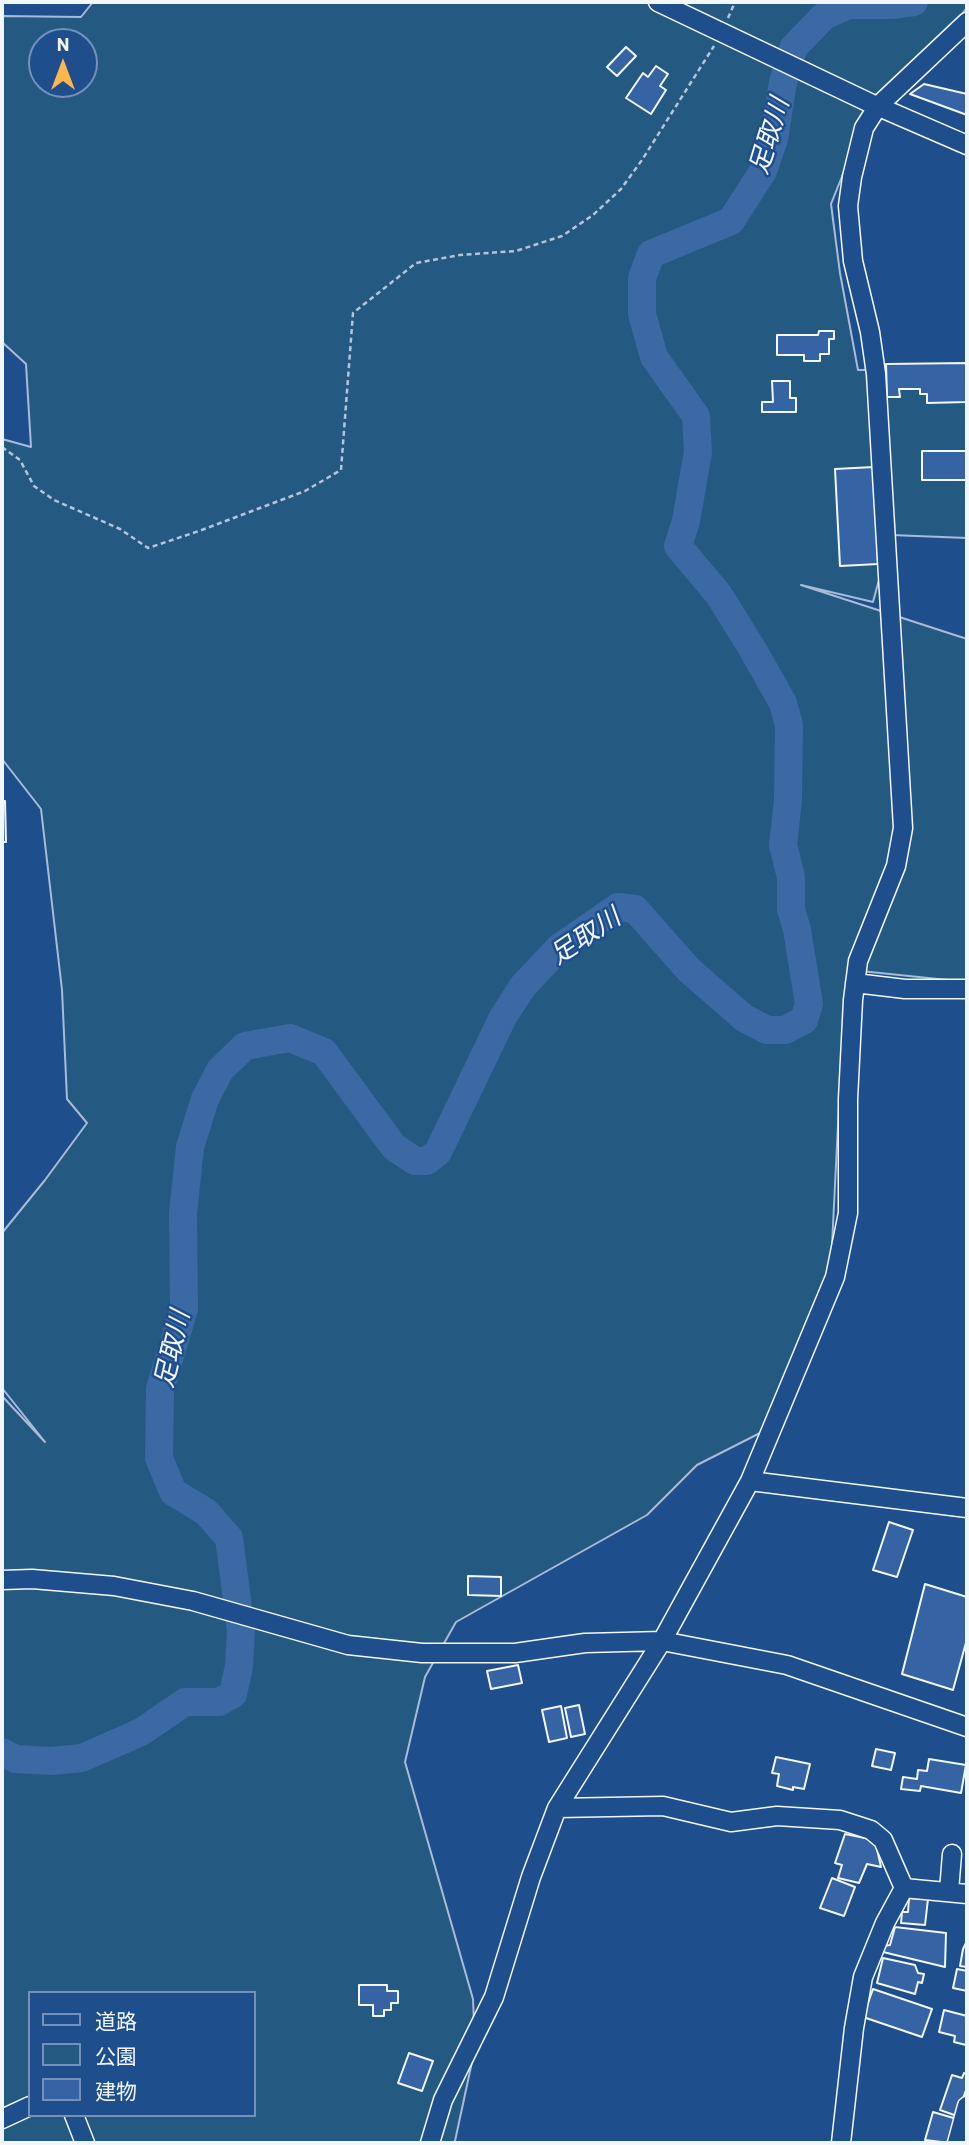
<!DOCTYPE html>
<html>
<head>
<meta charset="utf-8">
<style>
	body { margin:0 }
	#map { position:relative; width:969px; height:2145px; overflow:hidden; background:#1f4e8c; font-family:Barlow,"Noto Sans JP",sans-serif }
	canvas { display:block }
	.frame { position:absolute; inset:0; border:4px solid #f2f6ff; pointer-events:none }
	.legend { position:absolute; left:28px; top:1991px; width:228px; height:126px; box-sizing:border-box; background:#1f4e8c; border:2px solid #7391ba; margin:0; padding:9px 12px; list-style:none; font-size:21px; color:#f2f6ff }
	.legend li { display:flex; align-items:center; gap:14px; height:35px }
	.legend b { width:35px; border:2px solid #7391ba }
	.north { position:absolute; left:28px; top:28px; width:70px; height:70px; box-sizing:border-box; background:#1f4e8c; border:2px solid #7391ba; border-radius:50%; rotate:0deg; font-size:19px; font-weight:700; line-height:28px; text-align:center; color:#f2f6ff }
	.north::after { content:''; display:block; margin:auto; width:24px; height:32px; background:#ffb74d; clip-path:polygon(50% 0,100% 100%,50% 72%,0 100%) }
</style>
</head>
<body>
<div id="map">
<canvas width="969" height="2145"></canvas>
<div class="frame"></div>
<ul class="legend">
<li><b style="height:9px;background:#1f4e8c"></b>道路</li>
<li><b style="height:19px;background:#245a82"></b>公園</li>
<li><b style="height:19px;background:#3563a3"></b>建物</li>
</ul>
<div class="north">N</div>
</div>
<script>
const context = document.querySelector('canvas').getContext('2d');
context.lineJoin = 'round';
function fill(path, color) {
  context.fillStyle = color;
  context.fill(path, 'evenodd');
}
function poly(rows) {
  const path = new Path2D();
  for (const r of rows) {
    path.moveTo(r[0], r[1]);
    for (let i = 2; i < r.length; i += 2) path.lineTo(r[i], r[i + 1]);
  }
  return path;
}
function stroke(path, color, width, dash) {
  context.strokeStyle = color;
  context.lineWidth = width;
  context.lineCap = dash ? 'butt' : 'round';
  context.setLineDash(dash || []);
  context.stroke(path);
}
function drawText(font, color, halo, rows, align = 'center') {
  context.font = font + ' Barlow,"Noto Sans JP",sans-serif';
  context.lineWidth = 5;
  context.setLineDash([]);
  context.textBaseline = 'middle';
  context.strokeStyle = halo;
  context.fillStyle = color;
  for (const [text, x, y, turn = 0] of rows) {
    context.save();
    context.translate(x, y);
    context.rotate((+turn || 0) * Math.PI / 180);
    context.textAlign = isNaN(turn) ? turn : align;
    if (halo) context.strokeText(text, 0, 0);
    context.fillText(text, 0, 0);
    context.restore();
  }
}
const green = poly([
	[93,2,967,2,967,8,853,149,831,204,840,273,858,370,967,369,967,538,891,535,873,602,801,585,967,639,967,982,851,970,840,1085,831,1265,764,1431,697,1465,647,1515,456,1622,425,1677,405,1762,473,1999,475,2048,455,2141,453,2143,2,2143,2,1396,45,1442,2,1388,2,1233,45,1180,87,1123,67,1099,62,990,41,809,2,759,2,439,31,447,26,364,2,342,2,16,81,17,93,2],
	[42,42,84,42,84,84,42,84,42,42],
	[30,1993,254,1993,254,2115,30,2115,30,1993]
]);
fill(green, '#245a82');
stroke(green, '#a8bbd7', 2);
stroke(poly([
	[2,1752,15,1759,51,1761,82,1758,141,1732,185,1702,219,1702,233,1694,239,1666,241,1631,229,1538,206,1512,173,1492,159,1458,160,1389,184,1309,183,1213,190,1147,205,1099,220,1070,245,1046,290,1038,324,1052,394,1147,415,1161,427,1161,438,1152,503,1017,523,986,560,947,618,907,635,909,689,970,744,1018,767,1030,785,1030,804,1020,809,1004,797,930,791,909,791,877,783,845,788,800,789,725,783,703,753,650,719,595,678,546,686,521,698,452,696,416,654,357,642,314,642,278,651,254,731,221,763,171,774,139,783,82,794,47,824,16,848,5,891,5,914,2]
]), '#3b69a3', 28);
const building = poly([
	[626,47,636,56,617,76,607,67,626,47],
	[656,66,668,74,660,86,666,90,651,114,626,98,643,73,648,77,656,66],
	[924,84,967,94,967,115,910,94,924,84],
	[819,331,834,331,834,339,829,339,829,354,820,354,820,361,804,361,804,355,777,355,777,335,818,335,819,331],
	[967,363,967,402,927,403,927,394,920,394,920,389,899,389,900,397,887,397,886,364,967,363],
	[772,381,790,381,790,398,796,398,796,412,762,412,762,402,773,402,772,381],
	[922,451,967,451,967,480,922,480,922,451],
	[874,467,878,564,840,566,835,469,874,467],
	[2,801,5,801,6,842,2,842,2,801],
	[889,1522,913,1530,897,1577,873,1570,889,1522],
	[468,1576,501,1577,501,1596,468,1595,468,1576],
	[925,1584,967,1597,967,1639,953,1690,902,1674,925,1584],
	[518,1665,522,1683,491,1689,487,1671,518,1665],
	[579,1705,585,1734,571,1737,565,1708,579,1705],
	[561,1706,567,1738,549,1742,542,1710,561,1706],
	[876,1749,895,1753,891,1770,872,1766,876,1749],
	[776,1757,810,1764,804,1789,793,1787,793,1790,777,1786,779,1774,772,1773,776,1757],
	[929,1759,966,1765,961,1793,921,1786,920,1791,901,1789,903,1777,917,1779,918,1770,927,1771,929,1759],
	[845,1834,875,1840,881,1867,867,1864,859,1883,838,1878,842,1865,835,1863,845,1834],
	[832,1878,855,1887,844,1916,820,1908,832,1878],
	[909,1898,928,1899,925,1925,901,1923,902,1912,908,1912,909,1898],
	[895,1927,946,1933,945,1967,883,1952,884,1946,890,1945,895,1927],
	[967,1941,967,1967,960,1966,963,1949,967,1941],
	[883,1958,915,1965,918,1973,924,1974,922,1983,918,1982,915,1994,877,1983,883,1958],
	[957,1969,967,1971,967,1991,953,1988,957,1969],
	[359,1985,387,1985,387,1991,398,1991,398,2003,391,2003,391,2010,384,2010,384,2016,373,2016,373,2005,359,2005,359,1985],
	[873,1989,932,2009,922,2037,863,2017,873,1989],
	[944,2010,967,2016,966,2045,954,2042,955,2036,939,2032,944,2010],
	[409,2053,433,2061,422,2091,398,2083,409,2053],
	[964,2073,967,2074,967,2087,957,2116,940,2110,952,2075,962,2078,964,2073],
	[933,2112,957,2119,950,2143,925,2140,933,2112]
]);
fill(building, '#3563a3');
stroke(building, '#f2f6ff', 2);
const minor = poly([
	[658,2,870,103,967,145],
	[855,983,905,989,967,989],
	[750,1481,967,1508],
	[2,1580,32,1579,114,1586,193,1601,348,1645,422,1653,515,1653,585,1643,662,1641,787,1665,967,1727],
	[557,1808,663,1806,731,1822,777,1816,840,1820,871,1830,883,1840,904,1888,885,1923,863,1977,854,2028,841,2143],
	[904,1888,967,1894],
	[949,1891,952,1854],
	[74,2115,85,2143],
	[2,2119,30,2106],
	[430,2143,443,2100,494,1997,531,1877,557,1808,662,1641,750,1481,835,1277,848,1213,848,1099,853,1000,858,961,896,866,903,828,876,374,870,332,853,261,848,206,852,177,864,128,878,106,967,22],
	[957,2143,967,2106]
]);
stroke(minor, '#f2f6ff', 21);
stroke(poly([
	[728,18,735,2],
	[2,447,20,460,34,486,54,500,120,529,148,548,199,531,305,491,341,470,353,313,416,263,460,255,516,251,562,236,593,215,621,189,642,160,714,46]
]), '#b3c4dc', 2.5, [5, 3.5]);
stroke(minor, '#1f4e8c', 18);
drawText('italic 26px', '#f2f6ff', '#1f4e8c', [
	["足取川",769,136,-73],
	["足取川",585,936,-34],
	["足取川",172,1349,-77]
]);
</script>
</body>
</html>
